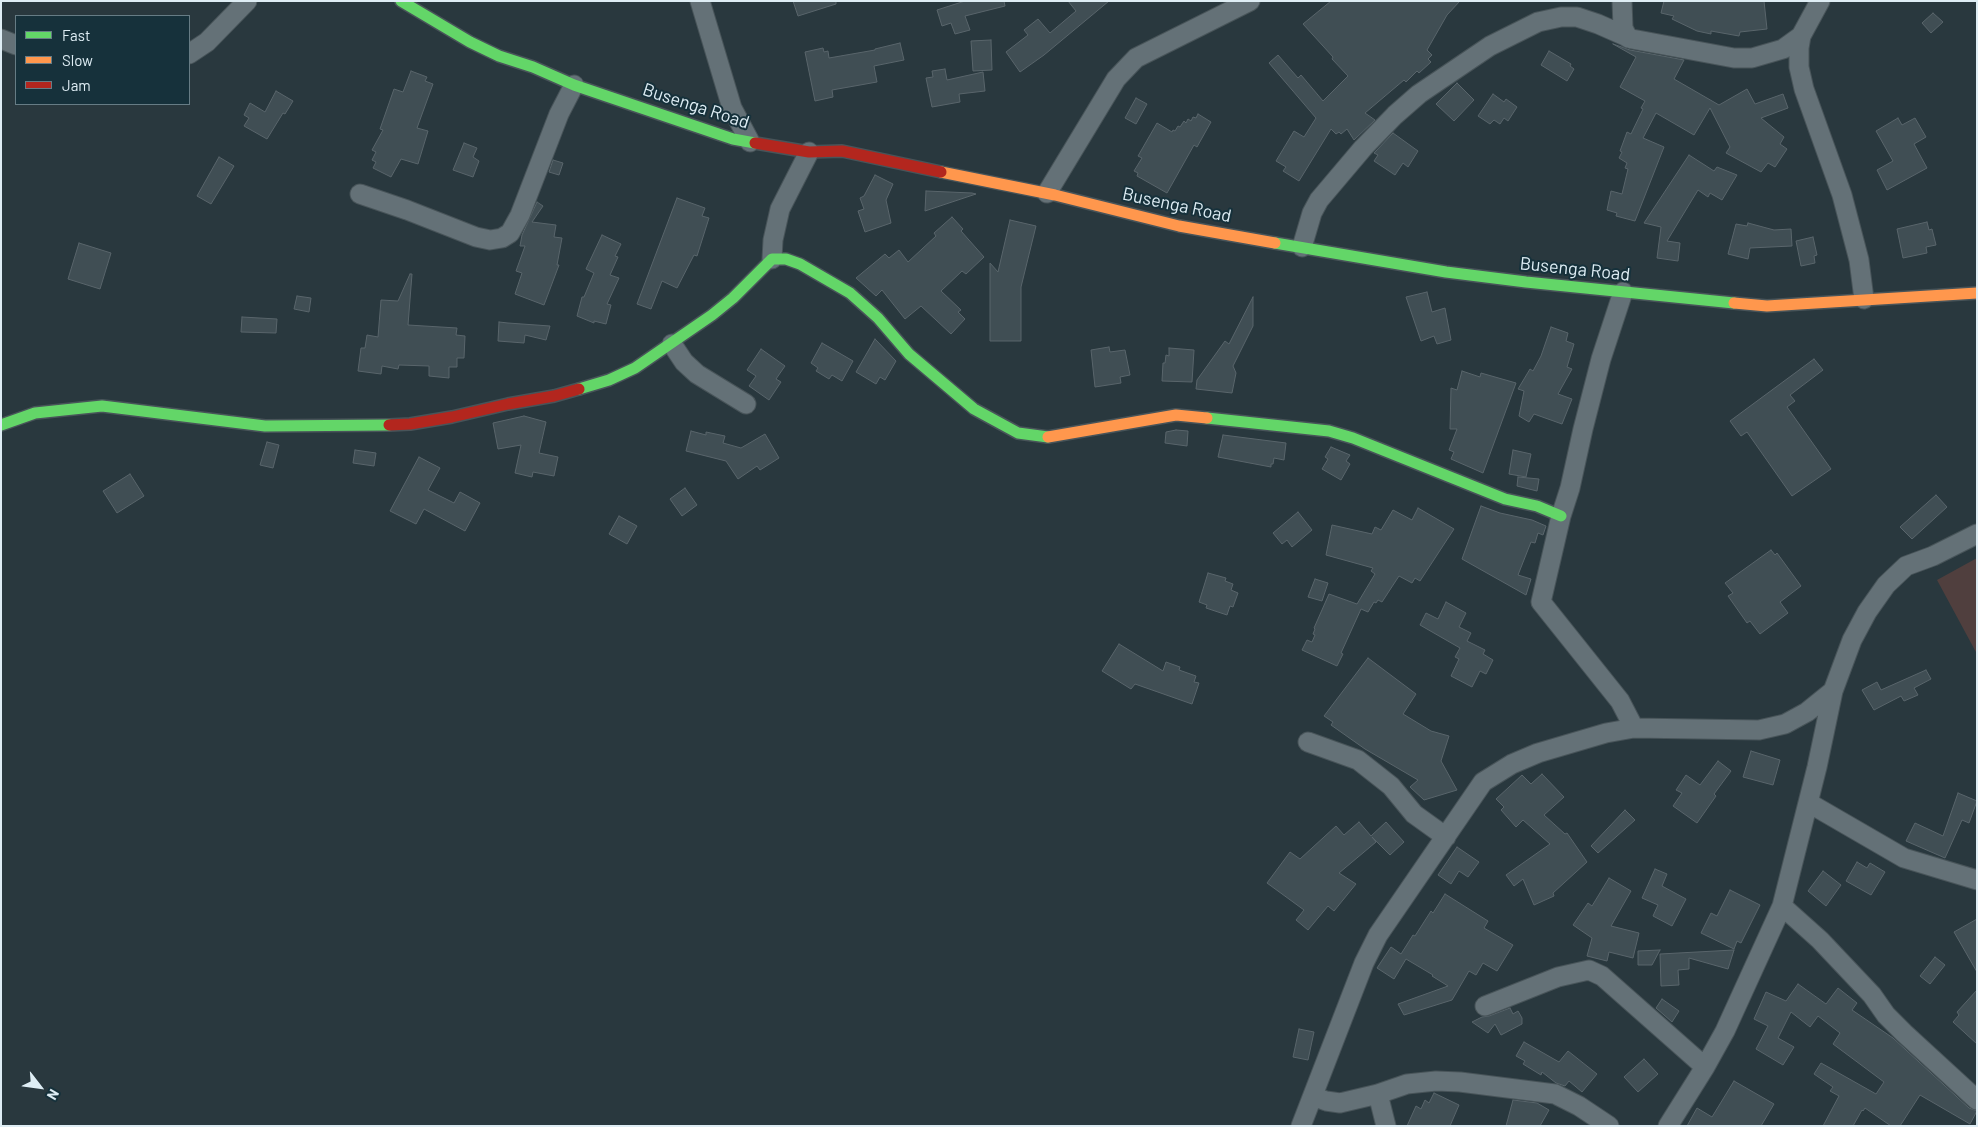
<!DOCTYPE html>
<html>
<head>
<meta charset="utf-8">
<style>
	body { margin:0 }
	#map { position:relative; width:1978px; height:1127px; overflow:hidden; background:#29383e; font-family:Barlow,sans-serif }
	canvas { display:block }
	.frame { position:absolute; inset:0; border:2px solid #deedf4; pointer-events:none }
	.legend { position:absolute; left:15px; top:15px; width:175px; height:90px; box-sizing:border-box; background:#16313b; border:1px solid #667c85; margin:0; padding:6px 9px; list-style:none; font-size:15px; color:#deedf4 }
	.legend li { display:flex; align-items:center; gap:10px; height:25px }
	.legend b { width:25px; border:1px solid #667c85 }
	.north { position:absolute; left:15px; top:1062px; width:50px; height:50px; -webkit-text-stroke:4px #16313b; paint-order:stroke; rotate:120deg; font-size:14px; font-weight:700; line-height:20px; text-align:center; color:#deedf4 }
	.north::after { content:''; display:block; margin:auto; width:18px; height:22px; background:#deedf4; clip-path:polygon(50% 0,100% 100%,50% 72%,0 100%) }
</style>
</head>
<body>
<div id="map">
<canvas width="1978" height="1127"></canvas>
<div class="frame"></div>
<ul class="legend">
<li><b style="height:6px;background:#63d668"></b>Fast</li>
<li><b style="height:6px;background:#ff974d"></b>Slow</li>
<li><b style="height:6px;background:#b3261e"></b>Jam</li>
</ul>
<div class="north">N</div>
</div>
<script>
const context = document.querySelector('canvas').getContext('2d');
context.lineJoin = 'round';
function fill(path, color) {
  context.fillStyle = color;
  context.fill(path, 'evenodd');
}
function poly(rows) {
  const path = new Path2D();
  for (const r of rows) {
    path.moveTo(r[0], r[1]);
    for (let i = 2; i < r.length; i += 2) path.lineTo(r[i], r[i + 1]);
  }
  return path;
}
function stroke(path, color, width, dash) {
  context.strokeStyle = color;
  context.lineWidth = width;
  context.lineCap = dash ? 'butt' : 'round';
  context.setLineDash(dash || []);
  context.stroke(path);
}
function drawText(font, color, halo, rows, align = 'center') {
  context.font = font + ' Barlow,sans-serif';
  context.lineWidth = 4;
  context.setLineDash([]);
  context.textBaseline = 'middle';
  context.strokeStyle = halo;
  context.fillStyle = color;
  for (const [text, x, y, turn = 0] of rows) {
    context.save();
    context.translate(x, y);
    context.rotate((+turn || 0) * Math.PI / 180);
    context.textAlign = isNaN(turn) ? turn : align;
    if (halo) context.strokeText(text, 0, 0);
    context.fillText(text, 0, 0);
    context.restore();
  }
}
fill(poly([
	[1977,558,1977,654,1937,580]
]), '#503f3e');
const building = poly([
	[793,1,836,1,836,4,798,16,793,1],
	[965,1,1004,1,1005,6,965,16,970,30,955,34,951,23,942,26,937,10,965,1],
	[1068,1,1109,1,1044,55,1020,72,1006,52,1028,35,1024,30,1038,19,1050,33,1076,11,1068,1],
	[1331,1,1460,1,1447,15,1427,50,1432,55,1428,59,1431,62,1419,73,1417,71,1406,82,1404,80,1365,113,1375,120,1354,140,1347,129,1341,134,1339,132,1336,134,1331,129,1299,181,1283,171,1286,167,1276,161,1294,131,1304,137,1316,118,1269,63,1278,55,1298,78,1301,75,1323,101,1348,76,1332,59,1333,57,1303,24,1331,1],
	[1664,1,1764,1,1767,29,1740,32,1739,36,1711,31,1711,34,1697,31,1672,19,1674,16,1661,13,1664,1],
	[1933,13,1943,22,1931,33,1922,23,1933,13],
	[991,40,992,70,973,71,971,41,991,40],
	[900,43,904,60,874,66,877,82,832,90,833,97,815,101,805,52,823,48,824,52,828,51,829,58,875,50,875,49,900,43],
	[1613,44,1630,50,1684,60,1674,79,1719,105,1747,89,1755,104,1783,94,1788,108,1761,118,1784,137,1780,144,1787,149,1775,167,1768,163,1761,172,1726,153,1730,147,1710,108,1694,135,1656,113,1643,138,1664,147,1635,221,1616,216,1617,213,1607,210,1611,191,1622,194,1628,169,1625,168,1627,163,1619,158,1622,152,1620,151,1627,132,1631,134,1643,109,1641,108,1645,101,1620,87,1636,57,1613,44],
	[1549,51,1571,64,1570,66,1574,69,1567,81,1541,65,1549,51],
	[945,69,947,80,983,72,985,91,959,94,960,102,932,107,926,78,933,77,932,71,945,69],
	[411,71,427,77,425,81,433,84,417,128,428,131,418,164,401,159,391,177,373,168,376,162,372,160,376,152,372,150,383,130,380,129,394,89,403,92,411,71],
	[1457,83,1474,100,1454,121,1436,104,1457,83],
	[276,91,293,101,285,114,283,113,267,139,244,126,249,118,244,115,250,103,265,112,276,91],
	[1493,94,1504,102,1506,99,1517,107,1508,121,1504,118,1500,124,1494,120,1490,124,1478,116,1493,94],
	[1136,98,1147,104,1136,124,1125,118,1136,98],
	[1198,114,1211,122,1197,147,1194,145,1167,193,1137,176,1138,173,1134,171,1142,158,1138,156,1157,123,1172,132,1173,130,1175,131,1178,126,1180,127,1184,121,1186,123,1188,119,1191,121,1193,117,1196,118,1198,114],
	[1898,118,1902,125,1915,118,1926,137,1914,144,1927,168,1887,190,1877,170,1893,161,1876,131,1898,118],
	[1393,133,1418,151,1408,167,1403,163,1395,175,1374,161,1378,155,1374,153,1393,133],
	[464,143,477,148,473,157,479,161,473,177,453,170,464,143],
	[1689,155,1714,171,1717,167,1737,175,1722,200,1710,193,1708,197,1698,190,1667,241,1680,243,1678,261,1657,258,1661,227,1644,223,1689,155],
	[219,157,234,166,211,204,197,196,219,157],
	[553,160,563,163,559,175,549,172,553,160],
	[875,175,893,184,886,200,891,223,865,232,858,211,864,209,860,198,864,196,875,175],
	[926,191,972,193,976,194,925,211,926,191],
	[677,198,705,208,702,216,709,218,697,256,694,255,677,288,662,281,651,309,637,304,677,198],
	[537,202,543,206,532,222,556,225,554,237,562,238,557,265,559,265,544,305,515,294,522,273,516,271,525,246,520,246,522,235,537,202],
	[952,217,963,229,961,231,984,257,966,274,962,271,941,291,961,310,958,312,965,319,951,334,921,306,905,319,882,290,876,296,856,278,885,254,889,258,899,250,908,262,936,236,934,233,952,217],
	[1010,220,1036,226,1021,287,1021,341,990,341,990,263,998,272,1010,220],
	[1927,222,1929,230,1932,229,1936,245,1926,247,1927,253,1903,258,1897,229,1927,222],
	[1748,223,1774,230,1791,229,1792,246,1750,248,1748,259,1728,254,1736,224,1747,226,1748,223],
	[602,235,621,244,615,256,618,257,610,275,619,278,607,304,611,305,606,324,594,321,594,323,577,316,582,297,584,297,594,273,586,269,602,235],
	[1813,237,1817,255,1814,256,1815,263,1801,266,1796,241,1813,237],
	[79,243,111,253,100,289,68,279,79,243],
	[410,274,412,274,408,325,457,328,456,335,465,336,464,358,457,358,457,367,449,367,449,378,429,376,429,366,399,365,398,369,382,366,381,374,358,371,361,348,365,348,367,335,378,337,381,300,398,301,410,274],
	[1427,292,1432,312,1445,308,1451,340,1437,344,1434,336,1421,341,1406,297,1427,292],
	[297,296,311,298,309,312,294,309,297,296],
	[1253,297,1253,326,1233,366,1236,373,1232,393,1196,389,1197,380,1225,341,1229,344,1253,297],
	[242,317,277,319,276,333,241,332,242,317],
	[499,322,508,323,550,326,546,340,525,335,524,343,498,341,499,322],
	[1551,327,1568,333,1566,341,1574,344,1567,367,1572,369,1558,394,1572,399,1562,424,1534,414,1529,422,1519,416,1524,391,1518,389,1530,369,1533,371,1541,356,1551,327],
	[875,339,896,361,885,380,880,377,876,384,856,372,875,339],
	[822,343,853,361,842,381,832,375,829,379,816,371,818,368,811,363,822,343],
	[1109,347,1110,352,1125,350,1130,375,1120,377,1121,383,1095,387,1091,350,1109,347],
	[1169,348,1194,350,1192,382,1162,381,1163,363,1165,363,1166,355,1169,356,1169,348],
	[761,349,785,366,776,379,781,382,769,400,749,386,756,376,747,370,761,349],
	[1814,359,1823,370,1790,395,1795,401,1787,407,1831,469,1792,496,1747,432,1741,436,1730,421,1814,359],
	[1462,371,1480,377,1481,373,1516,383,1483,473,1451,459,1454,452,1449,450,1457,429,1450,429,1451,388,1457,390,1462,371],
	[524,416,546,422,539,453,558,457,554,476,533,472,532,477,515,473,521,445,498,449,493,423,524,416],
	[1176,430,1188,431,1187,446,1165,443,1166,432,1176,430],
	[691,431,706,435,706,432,725,436,723,443,741,448,765,434,779,458,760,470,757,466,738,479,726,461,686,451,691,431],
	[1223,435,1286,443,1284,460,1274,458,1273,464,1271,464,1271,467,1218,457,1223,435],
	[267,442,279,445,273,468,260,465,267,442],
	[1331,447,1350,455,1346,461,1350,464,1341,480,1322,469,1328,459,1325,457,1331,447],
	[355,450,376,453,374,466,353,463,355,450],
	[1513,450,1531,454,1526,477,1509,474,1513,450],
	[419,457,440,468,428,490,454,503,460,492,480,503,465,531,424,509,416,524,390,511,419,457],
	[130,474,144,496,117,513,103,491,130,474],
	[1518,477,1539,479,1537,491,1517,486,1518,477],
	[685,488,697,505,682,516,670,499,685,488],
	[1936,495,1947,507,1912,539,1900,527,1936,495],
	[1481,506,1500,513,1532,520,1546,526,1543,535,1538,533,1535,543,1531,542,1518,575,1531,579,1526,595,1462,559,1481,506],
	[1418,508,1454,529,1420,581,1415,578,1412,583,1399,576,1382,602,1378,600,1376,603,1374,602,1368,612,1361,609,1341,653,1343,654,1337,666,1302,650,1307,640,1312,642,1315,635,1313,634,1315,629,1314,628,1329,594,1357,604,1375,574,1371,571,1373,568,1326,555,1332,525,1372,534,1375,527,1381,530,1393,510,1412,520,1418,508],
	[1298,512,1312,530,1292,547,1287,540,1282,544,1273,533,1298,512],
	[619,516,637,526,627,544,609,534,619,516],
	[1771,550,1775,555,1777,553,1801,586,1780,602,1788,613,1760,634,1750,621,1747,623,1728,596,1733,593,1725,583,1771,550],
	[1208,573,1226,578,1225,581,1233,584,1231,590,1238,593,1233,607,1230,606,1227,615,1206,608,1207,605,1199,602,1208,573],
	[1315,579,1328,583,1322,601,1308,597,1315,579],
	[1446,602,1466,613,1459,627,1471,633,1467,641,1485,650,1483,654,1493,660,1486,674,1480,671,1472,687,1451,676,1459,659,1455,657,1460,648,1420,625,1426,613,1438,619,1446,602],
	[1119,644,1163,671,1166,662,1180,667,1179,670,1196,676,1194,682,1199,683,1192,704,1135,684,1131,689,1102,671,1119,644],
	[1368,658,1416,694,1403,714,1431,731,1449,736,1441,761,1457,790,1424,800,1410,787,1418,780,1365,749,1331,725,1333,722,1324,716,1368,658],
	[1926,670,1931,679,1914,688,1918,695,1904,701,1901,696,1874,710,1862,690,1877,682,1881,690,1926,670],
	[1751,751,1780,760,1773,785,1743,777,1751,751],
	[1718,761,1731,771,1714,794,1716,796,1697,823,1673,806,1682,793,1676,790,1686,775,1700,785,1718,761],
	[1542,774,1564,797,1544,815,1565,834,1567,833,1587,862,1553,893,1554,896,1534,905,1523,879,1514,886,1506,875,1550,844,1523,820,1516,827,1501,810,1504,807,1496,799,1522,775,1531,784,1542,774],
	[1958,793,1977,801,1969,823,1962,820,1945,858,1906,841,1915,823,1943,836,1958,793],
	[1625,810,1635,820,1598,853,1591,846,1625,810],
	[1359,822,1371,836,1386,822,1404,842,1390,855,1372,837,1376,842,1339,873,1356,884,1334,911,1328,906,1308,930,1296,920,1304,910,1267,883,1290,852,1300,859,1336,826,1344,835,1359,822],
	[1457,847,1479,862,1468,877,1459,871,1451,884,1438,875,1457,847],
	[1857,862,1867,868,1870,863,1885,872,1871,895,1846,881,1857,862],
	[1655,869,1667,874,1662,886,1686,899,1672,926,1653,916,1658,905,1642,898,1655,869],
	[1823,871,1841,885,1826,906,1808,891,1823,871],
	[1609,878,1631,891,1611,926,1639,933,1633,958,1609,952,1607,961,1587,956,1592,938,1573,925,1588,903,1592,906,1609,878],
	[1730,890,1760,905,1741,943,1737,941,1734,949,1701,933,1711,913,1717,916,1730,890],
	[1445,894,1488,921,1484,928,1513,945,1497,971,1483,963,1476,975,1469,971,1452,1000,1404,1015,1398,1004,1448,986,1432,976,1433,975,1406,959,1394,979,1377,968,1391,947,1401,954,1413,935,1415,936,1431,911,1433,913,1445,894],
	[1977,919,1977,972,1954,932,1977,919],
	[1660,950,1652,965,1638,965,1638,951,1660,950],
	[1734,950,1728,969,1689,958,1689,969,1678,970,1679,985,1661,986,1660,954,1734,950],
	[1935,957,1945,965,1930,984,1920,976,1935,957],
	[1798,984,1826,1004,1838,988,1857,1003,1852,1010,1893,1038,1969,1108,1977,1111,1970,1124,1920,1095,1900,1126,1891,1126,1865,1108,1863,1111,1862,1110,1853,1126,1823,1126,1839,1096,1830,1091,1833,1087,1814,1074,1821,1063,1876,1094,1884,1082,1833,1044,1840,1033,1818,1016,1810,1027,1791,1012,1778,1038,1794,1047,1783,1065,1756,1049,1768,1026,1754,1019,1766,992,1786,1001,1798,984],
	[1977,990,1977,1044,1953,1022,1959,1015,1957,1012,1977,990],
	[1662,999,1679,1011,1672,1022,1656,1008,1662,999],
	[1510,1008,1513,1014,1518,1011,1522,1018,1522,1024,1501,1035,1495,1024,1488,1033,1472,1022,1482,1017,1489,1016,1510,1008],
	[1299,1029,1314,1032,1308,1060,1293,1057,1299,1029],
	[1524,1042,1559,1062,1568,1051,1597,1074,1582,1092,1569,1081,1565,1086,1556,1083,1542,1072,1541,1075,1523,1064,1525,1061,1516,1056,1524,1042],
	[1644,1059,1658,1074,1638,1092,1624,1077,1644,1059],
	[1734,1081,1774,1104,1761,1126,1687,1126,1697,1108,1712,1117,1734,1081],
	[1434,1093,1459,1105,1450,1126,1407,1126,1416,1106,1421,1109,1425,1100,1429,1103,1434,1093],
	[1513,1100,1537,1103,1549,1110,1540,1126,1506,1126,1513,1100]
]);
fill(building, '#404e54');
stroke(building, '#59656b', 1);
const street = poly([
	[700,1,732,108,750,142],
	[1622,1,1623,28,1628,38],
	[1820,1,1801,36,1799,48,1799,67,1804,89,1842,195,1859,260,1864,299],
	[1,39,16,45],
	[189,54,207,42,247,1],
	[1047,193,1116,79,1136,58,1250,1],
	[360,194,407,210,476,237,490,240,502,238,510,233,520,215,559,114,574,85],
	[1302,247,1312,213,1319,200,1363,148,1395,115,1419,94,1490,46,1538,22,1561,17,1577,17,1598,24,1632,39,1734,58,1752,58,1783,49,1801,36],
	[772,259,773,240,780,209,809,152],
	[1623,292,1601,359,1583,429,1570,488,1561,516,1541,602,1620,701,1634,728],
	[672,344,684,362,697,374,746,404],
	[1308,742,1358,760,1391,786,1414,814,1446,837],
	[1809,803,1904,858,1977,880],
	[1782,906,1820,940,1872,995,1886,1015,1904,1033,1977,1100],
	[1485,1006,1558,977,1589,970,1602,976,1705,1067],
	[1378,1094,1386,1126],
	[1313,1096,1326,1101,1340,1103,1378,1094,1407,1084,1436,1081,1460,1082,1555,1094,1579,1106,1609,1126],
	[1301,1126,1364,963,1378,935,1483,782,1512,764,1538,753,1606,733,1634,728,1759,730,1785,724,1807,712,1833,691],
	[1668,1126,1705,1067,1725,1031,1782,906,1817,767,1833,691,1852,640,1867,612,1886,585,1906,566,1933,556,1977,534]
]);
const fast = poly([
	[401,1,470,42,499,56,533,67,574,85,733,139,755,143],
	[1275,243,1446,272,1526,282,1734,303],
	[579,389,609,380,635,368,712,315,733,298,772,259,786,259,800,264,850,293,878,318,909,354,974,409,1018,433,1048,437],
	[1207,418,1329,431,1353,438,1505,499,1537,506,1561,516],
	[1,425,35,413,102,406,265,426,389,425]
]);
const slow = poly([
	[941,172,1055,195,1179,226,1275,243],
	[1734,303,1767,306,1977,293],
	[1048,437,1176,415,1207,418]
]);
const jam = poly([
	[755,143,809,152,842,151,941,172],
	[389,425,410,424,452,417,508,404,554,396,579,389]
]);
stroke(street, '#485459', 21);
stroke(fast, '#485459', 14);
stroke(slow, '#485459', 14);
stroke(jam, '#485459', 14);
stroke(street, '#647177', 19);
stroke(fast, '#63d668', 11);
stroke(slow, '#ff974d', 11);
stroke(jam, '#b3261e', 11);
drawText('18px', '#deedf4', '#16313b', [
	["Busenga Road",696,106,18],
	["Busenga Road",1177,205,12],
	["Busenga Road",1575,269,6]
]);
</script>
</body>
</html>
